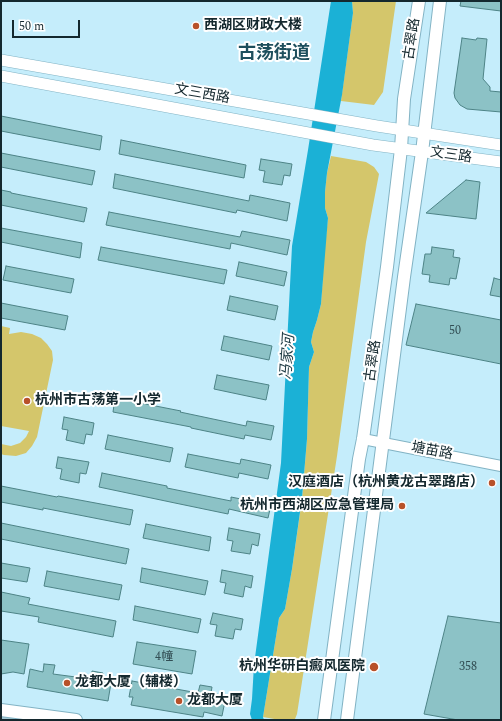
<!DOCTYPE html>
<html>
<head>
<meta charset="utf-8">
<style>
	body { margin:0 }
	#map { position:relative; width:502px; height:721px; overflow:hidden; background:#c5edfb; font-family:Spectral,serif }
	canvas { display:block }
	.frame { position:absolute; inset:0; border:2px solid #14282e; pointer-events:none }
	.scale { position:absolute; left:12px; top:20px; width:68px; height:18px; box-sizing:border-box; border:2px solid #14282e; border-top:0; padding-left:5px; font-size:12px; line-height:14px; white-space:nowrap; color:#14282e; -webkit-text-stroke:3px #fff; paint-order:stroke }
</style>
</head>
<body>
<div id="map">
<canvas width="502" height="721"></canvas>
<div class="frame"></div>
<div class="scale">50 m</div>
</div>
<script>
const context = document.querySelector('canvas').getContext('2d');
context.lineJoin = 'round';
function fill(path, color) {
  context.fillStyle = color;
  context.fill(path, 'evenodd');
}
function poly(rows) {
  const path = new Path2D();
  for (const r of rows) {
    path.moveTo(r[0], r[1]);
    for (let i = 2; i < r.length; i += 2) path.lineTo(r[i], r[i + 1]);
  }
  return path;
}
function stroke(path, color, width, dash) {
  context.strokeStyle = color;
  context.lineWidth = width;
  context.lineCap = dash ? 'butt' : 'round';
  context.setLineDash(dash || []);
  context.stroke(path);
}
function drawText(font, color, halo, rows, align = 'center') {
  context.font = font + ' Spectral,"Noto Sans SC",serif';
  context.lineWidth = 4;
  context.setLineDash([]);
  context.textBaseline = 'middle';
  context.strokeStyle = halo;
  context.fillStyle = color;
  for (const [text, x, y, turn = 0] of rows) {
    context.save();
    context.translate(x, y);
    context.rotate((+turn || 0) * Math.PI / 180);
    context.textAlign = isNaN(turn) ? turn : align;
    if (halo) context.strokeText(text, 0, 0);
    context.fillText(text, 0, 0);
    context.restore();
  }
}
fill(poly([
	[352,1,396,1,383,92,374,105,341,101,353,13],
	[331,156,366,162,374,167,379,174,366,242,337,456,297,714,295,719,280,720,263,717,279,618,285,609,292,569,302,499,307,439,309,367,314,352,311,342,313,332,317,320,321,304,322,290,324,255,328,218,325,208,325,192,327,173],
	[1,326,10,328,9,334,21,332,32,334,41,338,47,344,52,351,53,360,37,437,32,446,26,453,16,456,4,455,1,454,1,444,11,446,20,443,26,437,29,431,1,426]
]), '#d4c66b');
fill(poly([
	[331,1,352,1,353,13,342,95,327,173,325,192,325,208,328,218,321,304,317,320,313,332,311,342,314,352,309,367,307,439,302,498,292,569,285,609,279,618,263,717,264,720,252,720,250,714,252,699,254,665,281,463,292,246,308,150]
]), '#1bb1d6');
const building = poly([
	[461,1,501,1,501,11,460,6,461,1],
	[462,38,476,40,477,38,487,39,483,79,490,87,490,91,501,92,501,112,467,109,460,105,455,98,454,93,462,38],
	[1,116,102,136,100,150,1,131,1,116],
	[121,140,246,165,244,178,119,154,121,140],
	[1,153,95,171,92,185,1,167,1,153],
	[261,159,292,164,290,176,284,175,282,185,263,182,265,171,259,170,261,159],
	[115,174,249,201,250,195,290,203,287,221,237,210,236,213,113,188,115,174],
	[466,180,480,182,476,219,426,213,466,180],
	[1,190,11,192,11,193,87,208,84,222,1,205,1,190],
	[109,212,240,237,242,231,290,240,287,255,231,243,230,249,106,225,109,212],
	[1,228,82,243,80,258,1,242,1,228],
	[101,247,227,270,224,284,98,260,101,247],
	[432,247,454,250,453,257,460,258,456,279,450,278,449,285,429,282,430,275,422,274,425,254,431,254,432,247],
	[239,262,287,272,284,286,236,276,239,262],
	[6,266,74,279,71,293,3,280,6,266],
	[494,278,501,280,501,297,490,295,494,278],
	[230,296,278,306,275,320,227,310,230,296],
	[1,303,68,316,65,330,1,318,1,303],
	[416,304,501,320,501,364,406,345,416,304],
	[224,336,272,346,269,360,221,350,224,336],
	[217,375,269,385,266,400,214,389,217,375],
	[115,398,181,411,180,412,246,426,247,421,274,426,271,440,245,435,244,439,191,428,191,427,113,412,115,398],
	[64,417,94,423,92,435,86,434,84,444,66,440,68,430,62,429,64,417],
	[108,435,173,448,170,462,105,449,108,435],
	[188,454,240,464,241,459,271,465,268,479,239,473,238,478,185,467,188,454],
	[58,457,89,462,86,474,80,473,79,483,60,479,62,469,56,468,58,457],
	[102,473,167,486,167,488,231,501,231,497,271,505,268,518,229,509,228,514,175,503,99,487,102,473],
	[1,486,57,497,58,496,133,510,130,525,43,508,43,510,1,502,1,486],
	[1,523,129,549,126,564,1,539,1,523],
	[146,524,211,537,209,551,143,538,146,524],
	[229,528,260,534,258,546,252,544,250,554,231,551,233,541,227,540,229,528],
	[1,563,30,568,27,582,1,578,1,563],
	[142,568,208,581,205,595,140,582,142,568],
	[222,570,253,576,251,588,245,586,243,597,224,593,226,583,220,582,222,570],
	[47,571,122,585,119,600,44,586,47,571],
	[1,592,30,598,28,604,116,621,113,637,38,622,39,617,1,611,1,592],
	[135,606,201,619,198,633,133,620,135,606],
	[213,613,243,619,241,630,235,629,233,639,215,636,217,625,210,624,213,613],
	[448,616,501,623,501,720,458,720,424,714,448,616],
	[1,640,29,644,24,674,13,672,1,674,1,640],
	[137,642,196,651,192,674,133,664,137,642],
	[44,664,55,665,53,674,91,679,92,671,103,673,102,682,111,683,108,701,27,687,30,669,43,672,44,664],
	[132,681,198,693,200,685,212,687,211,693,226,696,222,716,204,712,203,717,131,705,133,697,129,697,132,681]
]);
fill(building, '#8cc2c6');
stroke(building, '#4d8386', 1);
stroke(poly([
	[1,717,21,720]
]), '#a2c6d2', 13, [13, 6]);
const tertiary = poly([
	[363,439,501,466]
]);
const secondary = poly([
	[1,60,377,126,501,145],
	[1,76,373,145,501,162]
]);
const primary = poly([
	[1,710,76,720],
	[324,720,359,459,363,439,387,267,401,149,404,99,419,1],
	[347,720,404,277,422,152,440,1]
]);
stroke(tertiary, '#82b3c4', 12);
stroke(secondary, '#82b3c4', 12);
stroke(primary, '#82b3c4', 14);
stroke(tertiary, '#fff', 10);
stroke(secondary, '#fff', 11);
stroke(primary, '#fff', 12);
for (const [x, y, r, color] of [
	[196,26,4,"#b85129"],
	[27,401,4,"#b85129"],
	[492,483,4,"#b85129"],
	[402,506,4,"#b85129"],
	[374,667,5,"#b85129"],
	[67,683,4,"#b85129"],
	[179,701,4,"#b85129"]
]) {
  const dot = new Path2D();
  dot.arc(x, y, r, 0, 2 * Math.PI);
  context.fillStyle = color;
  context.fill(dot);
  stroke(dot, '#fff', 1.5);
}
drawText('12px', '#324e54', null, [
	["50",455,332],
	["4幢",164,658],
	["358",468,668]
]);
drawText('bold 14px', '#14282e', '#fff', [
	["西湖区财政大楼",204,26],
	["杭州市古荡第一小学",35,401],
	["汉庭酒店（杭州黄龙古翠路店）",484,483,"right"],
	["杭州市西湖区应急管理局",394,506,"right"],
	["杭州华研白癜风医院",365,667,"right"],
	["龙都大厦（辅楼）",75,683],
	["龙都大厦",187,701]
], 'left');
drawText('14px', '#14282e', '#fff', [
	["古翠路",413,39,-81],
	["文三西路",202,95,10],
	["文三路",451,156,8],
	["古翠路",374,361,-82],
	["塘苗路",432,452,11]
]);
drawText('italic 15px', '#1f3b44', '#fff', [
	["冯家河",289,357,-86]
]);
drawText('bold 18px', '#1e4f5d', '#fff', [
	["古荡街道",274,54]
]);
</script>
</body>
</html>
